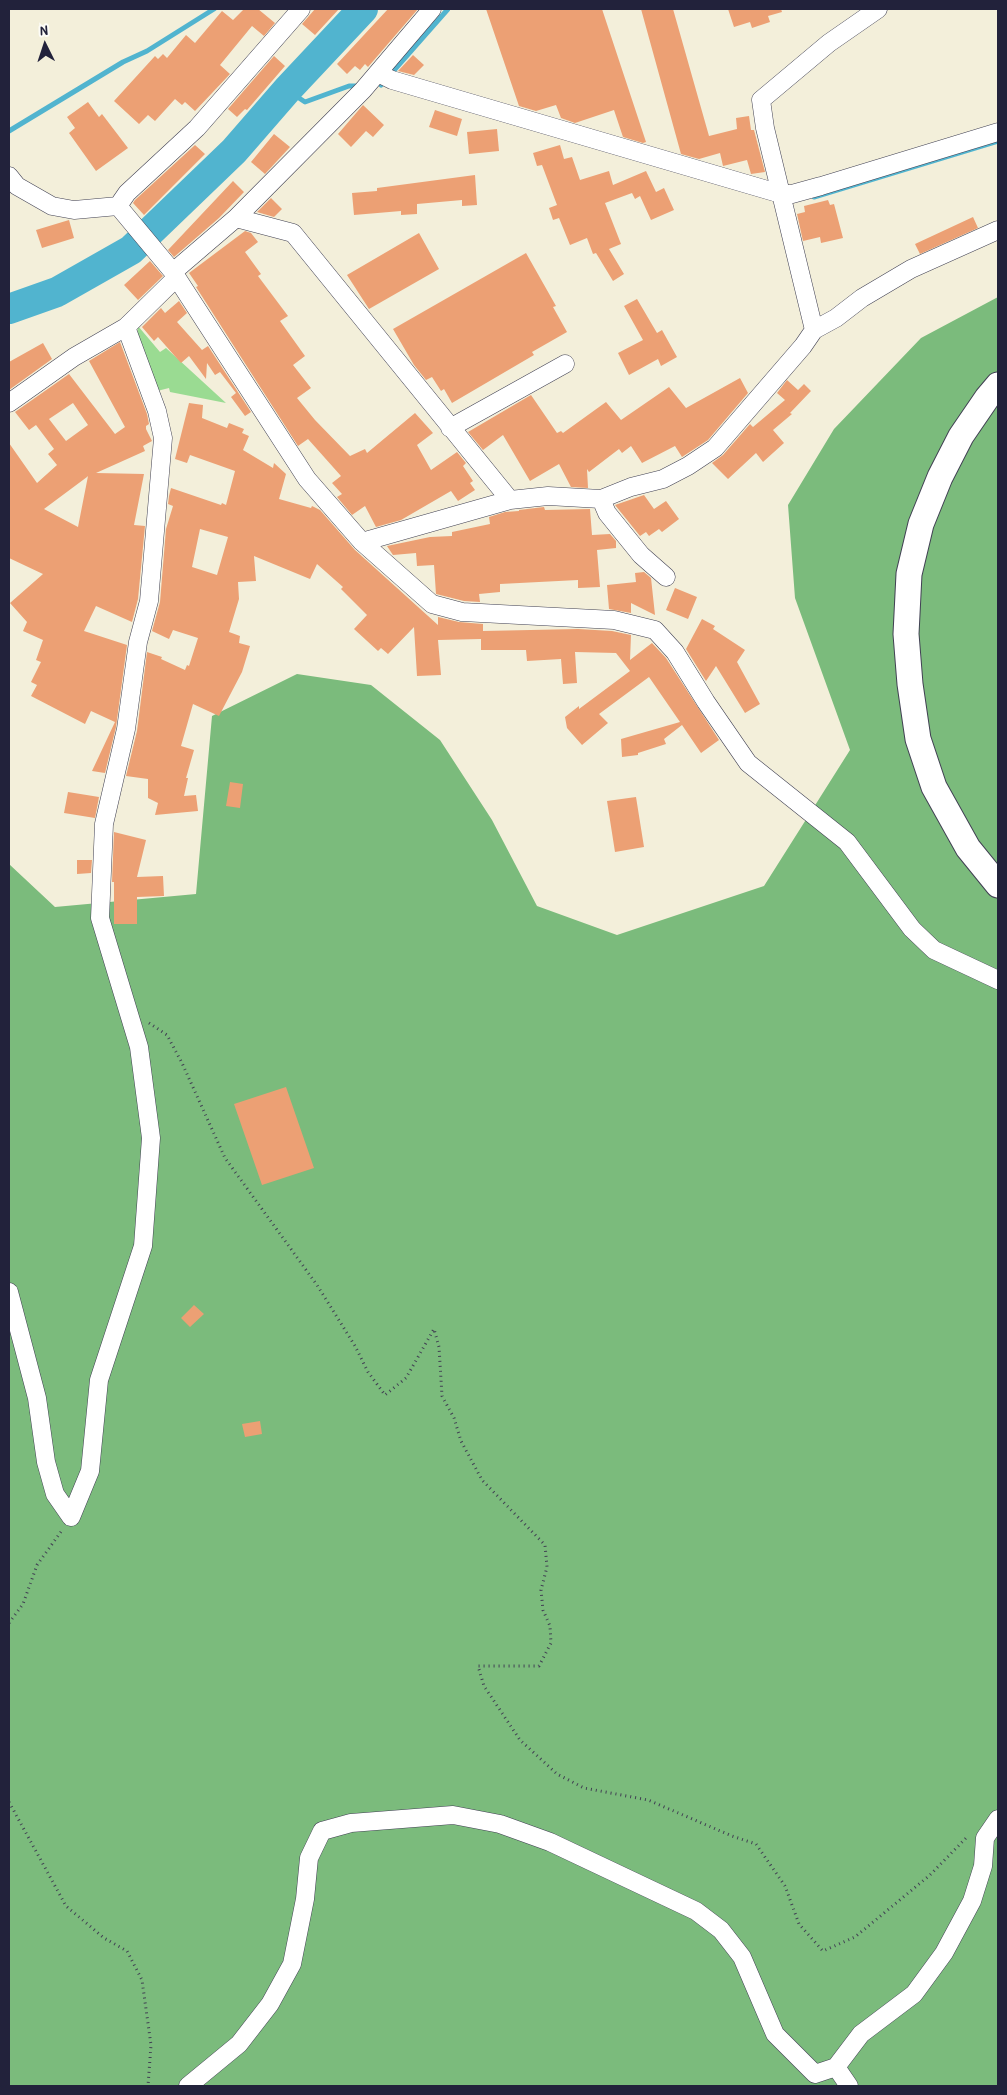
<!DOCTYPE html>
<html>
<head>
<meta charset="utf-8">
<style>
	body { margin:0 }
	#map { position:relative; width:1007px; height:2095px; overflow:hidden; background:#f3efda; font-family:"Patrick Hand",sans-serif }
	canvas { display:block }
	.frame { position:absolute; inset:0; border:10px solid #22223b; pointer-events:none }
	.north { position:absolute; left:20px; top:20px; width:50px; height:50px; -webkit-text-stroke:4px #fdfcf7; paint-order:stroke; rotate:356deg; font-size:14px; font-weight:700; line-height:20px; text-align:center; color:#22223b }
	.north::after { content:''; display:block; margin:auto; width:18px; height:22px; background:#22223b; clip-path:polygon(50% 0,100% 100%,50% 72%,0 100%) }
</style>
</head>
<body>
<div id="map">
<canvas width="1007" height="2095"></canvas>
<div class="frame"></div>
<div class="north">N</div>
</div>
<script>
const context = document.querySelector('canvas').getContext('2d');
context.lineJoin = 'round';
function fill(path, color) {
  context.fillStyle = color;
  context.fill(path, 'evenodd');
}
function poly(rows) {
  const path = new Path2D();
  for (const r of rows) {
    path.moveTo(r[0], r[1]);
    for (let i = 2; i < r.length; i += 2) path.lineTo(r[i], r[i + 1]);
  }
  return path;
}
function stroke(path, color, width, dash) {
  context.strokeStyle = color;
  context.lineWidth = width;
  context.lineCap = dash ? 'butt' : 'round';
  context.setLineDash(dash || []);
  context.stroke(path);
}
fill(poly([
	[138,326,160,352,166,348,226,403,170,392,169,388,157,391,137,336]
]), '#9adb92');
fill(poly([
	[998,297,998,2086,9,2086,9,864,55,907,196,894,212,716,297,674,371,685,440,740,492,820,537,906,617,935,764,886,850,750,795,598,788,505,834,429,921,338]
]), '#7bbb7c');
stroke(poly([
	[381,85,448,9],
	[287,90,305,102,349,86,360,86],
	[9,131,123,62,147,51,214,9],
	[814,197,998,141]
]), '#51b4cf', 5);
stroke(poly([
	[9,309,57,292,131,250,234,151,287,90,363,9]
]), '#51b4cf', 30);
fill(poly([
	[244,9,258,9,275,23,264,36,252,26,220,65,230,74,195,111,185,102,182,105,175,99,155,121,148,115,139,124,114,101,155,56,158,59,163,54,167,58,186,35,195,43,222,11,233,20],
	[315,9,339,9,315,35,302,24],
	[388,9,418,9,368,67,365,64,360,70,355,66,347,74,337,64],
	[486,9,602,9,646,142,643,143,623,137,614,110,575,123,561,118,556,105,536,111,519,106],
	[641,9,673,9,709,136,737,129,736,118,749,116,751,130,754,130,765,172,751,174,747,160,723,166,720,153,699,159,681,154],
	[728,9,781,9,782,12,768,16,770,22,752,28,750,22,734,27],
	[413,55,424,65,414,75,398,71],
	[274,56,285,66,247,110,245,109,237,117,228,109],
	[88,102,99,117,102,114,128,148,96,171,69,133,75,128,67,117],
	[363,105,384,125,373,137,366,131,351,147,338,134],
	[435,110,462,119,457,136,429,127],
	[497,129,499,151,469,154,467,132],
	[274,134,290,147,265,174,251,162],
	[195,145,205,154,144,215,133,203,135,200],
	[560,145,564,159,572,157,580,180,609,171,613,185,646,171,656,192,664,188,674,210,651,220,640,196,635,199,632,193,605,203,621,244,609,249,624,274,613,281,596,253,593,254,587,238,570,245,559,218,553,220,549,208,557,205,542,165,537,166,533,153],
	[475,175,477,205,462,206,462,200,417,204,417,214,401,215,401,211,354,215,352,193,377,191,377,188],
	[233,181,244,192,219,218,174,257,168,250],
	[271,198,282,209,274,217,257,212],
	[828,200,830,205,834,204,843,238,821,243,820,237,803,241,797,214,805,212,804,206],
	[973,217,978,228,920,254,915,244],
	[69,220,74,238,42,248,36,230],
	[245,231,251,233,258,242,245,252,261,274,258,276,288,316,280,321,305,356,293,365,311,388,297,398,315,420,350,456,365,449,367,453,415,413,433,433,417,445,431,470,457,452,466,463,463,466,473,481,470,483,475,490,458,501,451,491,401,520,376,527,365,506,352,515,337,497,342,494,332,483,341,476,308,439,298,446,196,287,198,286,189,273],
	[419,233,439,269,369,309,347,275],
	[526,253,556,306,553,307,567,332,532,352,534,355,452,403,444,389,441,391,432,377,426,380,414,365,393,329],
	[150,261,163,276,138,300,124,285],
	[637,299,657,333,662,330,677,357,661,366,658,359,629,375,618,353,643,340,624,306],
	[179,301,187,313,177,322,202,350,208,346,251,412,245,416,231,397,236,393,220,372,215,375,207,363,206,379,189,356,181,363,158,337,154,341,142,327,161,308,165,313],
	[120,342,147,414,149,424,146,426,146,429,152,441,143,446,145,451,96,473,144,474,134,525,145,526,138,599,132,622,96,606,84,631,127,645,116,727,105,773,92,771,115,722,91,711,85,724,31,696,37,685,31,682,41,662,36,660,43,640,23,631,27,622,10,603,43,574,9,558,9,443,37,483,57,465,48,454,54,449,36,425,29,430,15,412,69,374,115,434,125,427,89,361],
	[73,403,88,425,66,441,49,419],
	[88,476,78,527,44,509,87,477],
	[43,343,52,359,9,390,9,362],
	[740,378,748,393,708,440,682,457,675,446,642,463,631,446,622,453,619,449,589,472,587,469,588,488,571,487,559,464,530,481,503,435,483,450,468,432,531,395,557,433,561,431,563,433,606,402,621,420,669,387,686,408],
	[787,380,798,390,804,384,811,391,790,413,792,414,773,430,784,443,763,462,756,453,728,479,712,463,723,455,750,424,753,427,785,400,777,393],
	[189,403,203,405,202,418,227,428,229,423,244,429,242,433,249,436,243,450,273,468,274,463,286,474,279,499,311,508,312,506,320,510,355,550,438,625,438,617,459,622,483,624,483,631,578,629,612,631,631,635,630,660,652,643,666,658,719,740,701,753,682,725,664,739,666,744,638,753,638,755,622,757,621,739,680,722,649,677,599,714,608,723,582,745,567,728,565,717,579,706,579,709,630,671,616,653,575,652,577,683,563,684,561,659,527,661,526,650,481,650,481,639,438,640,441,675,417,676,414,627,388,654,381,648,378,651,354,629,367,615,341,589,343,587,317,564,310,579,254,556,256,581,238,582,239,599,229,632,240,636,239,643,250,646,242,672,219,716,193,704,181,746,194,750,186,778,188,778,184,796,196,795,198,811,155,815,158,803,148,798,148,779,126,776,137,731,147,652,162,657,161,659,185,670,187,665,189,666,198,638,173,630,169,639,152,631,160,602,166,529,173,506,168,504,169,496,171,488,221,505,222,503,226,505,235,471,190,455,187,463,175,459],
	[200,529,228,537,217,575,192,567],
	[644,495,654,509,666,501,679,519,662,532,659,529,649,536,646,532,640,536,615,505],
	[544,507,545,510,590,509,592,535,610,534,616,541,616,548,597,550,600,587,578,588,578,580,500,584,500,592,479,594,480,602,464,601,436,594,434,565,417,566,416,553,393,555,387,546,430,537,452,536,452,532,490,524,489,517,505,512,519,511,519,510],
	[644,572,651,578,655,615,631,603,631,613,609,609,607,585,636,582,635,573],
	[675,588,697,597,688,619,666,610],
	[702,619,715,626,713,629,745,650,737,662,760,704,745,713,716,666,706,681,686,649],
	[230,782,243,784,240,808,226,806],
	[68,792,99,797,95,818,64,813],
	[636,797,644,847,615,852,607,801],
	[114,832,146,840,137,877,163,876,164,896,137,897,137,924,114,924,114,882,112,882],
	[77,860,92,860,91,873,77,874],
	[286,1087,314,1168,262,1185,234,1104],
	[194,1305,204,1314,190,1327,181,1318],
	[260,1421,262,1434,245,1437,242,1424]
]), '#eca074');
const street = poly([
	[378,73,392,80,781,194,792,194,821,186,998,132],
	[9,176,17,186,52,206,74,210,118,206,173,272,307,479,362,542,432,604,462,612,614,620,655,630,675,652,706,702,748,763,847,842,912,929,934,950,998,980],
	[118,206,127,193,197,128,301,9],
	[236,218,293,233,510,500],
	[173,272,236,218,363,90,432,9],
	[814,330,765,128,761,100,829,43,878,9],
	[9,403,74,357,126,327,176,278],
	[450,428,565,364],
	[601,499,607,513,641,555,666,577],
	[362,542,510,500,548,496,601,499,631,487,663,479,688,466,715,448,803,346,814,330,836,318,862,298,911,269,998,230],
	[9,1292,37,1398,46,1462,55,1494,71,1517],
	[71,1517,90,1471,99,1380,143,1246,151,1138,139,1047,100,918,104,824,126,729,138,642,149,601,163,438,157,411,126,327],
	[836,2067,849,2086],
	[188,2086,239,2044,270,2004,292,1964,305,1899,309,1858,322,1831,351,1823,453,1815,500,1824,550,1842,696,1911,721,1930,742,1957,775,2034,815,2074,836,2067,861,2034,914,1994,944,1953,972,1901,983,1866,985,1838,998,1819]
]);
const secondary = poly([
	[998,385,987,398,961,436,940,477,921,524,909,574,906,634,910,684,918,739,934,787,968,848,998,885]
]);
stroke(street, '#414153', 19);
stroke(secondary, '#414153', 27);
stroke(poly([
	[149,1023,167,1035,182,1063,225,1158,317,1285,355,1346,368,1372,385,1395,406,1378,434,1329,439,1347,442,1396,454,1418,461,1441,482,1480,545,1545,547,1567,541,1590,543,1610,550,1626,551,1643,539,1666,478,1666,484,1686,520,1740,557,1774,584,1788,648,1800,732,1836,756,1844,785,1886,799,1924,823,1951,855,1937,930,1875,968,1836],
	[9,1623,23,1604,37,1565,63,1529],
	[9,1802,66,1906,104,1938,127,1951,142,1980,151,2045,148,2086]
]), '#414153', 3, [1, 4]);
stroke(street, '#fff', 18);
stroke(secondary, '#fff', 25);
</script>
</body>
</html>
